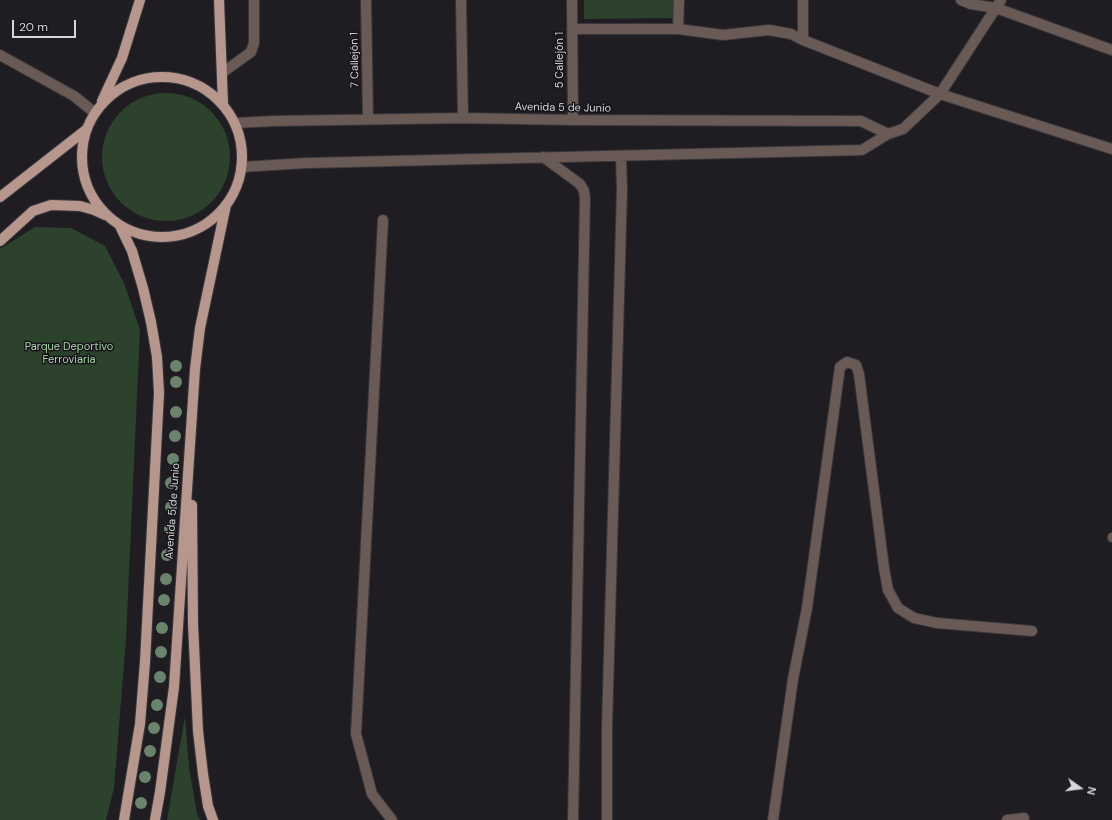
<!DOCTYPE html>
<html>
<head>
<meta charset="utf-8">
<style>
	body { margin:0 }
	#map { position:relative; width:1112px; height:820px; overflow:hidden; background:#1f1d21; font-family:"DM Sans",sans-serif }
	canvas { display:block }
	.north { position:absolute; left:1060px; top:768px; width:40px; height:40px; -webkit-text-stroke:3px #161418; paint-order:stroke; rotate:104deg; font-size:11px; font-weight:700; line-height:16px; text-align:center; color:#d7d6d8 }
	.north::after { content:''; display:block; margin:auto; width:14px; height:18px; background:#d7d6d8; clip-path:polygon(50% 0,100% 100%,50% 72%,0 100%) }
	.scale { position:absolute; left:12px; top:20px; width:64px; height:18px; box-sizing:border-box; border:2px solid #d7d6d8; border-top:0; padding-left:5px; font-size:12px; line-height:14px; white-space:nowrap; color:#d7d6d8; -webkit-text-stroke:3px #161418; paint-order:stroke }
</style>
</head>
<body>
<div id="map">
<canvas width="1112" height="820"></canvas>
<div class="north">N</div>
<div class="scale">20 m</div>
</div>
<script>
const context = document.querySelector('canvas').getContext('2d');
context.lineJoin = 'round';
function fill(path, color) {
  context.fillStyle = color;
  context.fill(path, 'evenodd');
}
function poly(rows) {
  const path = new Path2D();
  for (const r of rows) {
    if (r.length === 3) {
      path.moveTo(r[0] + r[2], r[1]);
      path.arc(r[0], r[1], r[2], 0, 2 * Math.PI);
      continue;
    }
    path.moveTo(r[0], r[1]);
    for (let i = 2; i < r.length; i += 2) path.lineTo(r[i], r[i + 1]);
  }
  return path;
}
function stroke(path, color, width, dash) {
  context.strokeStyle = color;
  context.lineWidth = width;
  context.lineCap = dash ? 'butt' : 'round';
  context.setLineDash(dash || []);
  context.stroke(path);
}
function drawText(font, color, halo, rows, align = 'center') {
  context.font = font + ' "DM Sans",sans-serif';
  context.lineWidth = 3;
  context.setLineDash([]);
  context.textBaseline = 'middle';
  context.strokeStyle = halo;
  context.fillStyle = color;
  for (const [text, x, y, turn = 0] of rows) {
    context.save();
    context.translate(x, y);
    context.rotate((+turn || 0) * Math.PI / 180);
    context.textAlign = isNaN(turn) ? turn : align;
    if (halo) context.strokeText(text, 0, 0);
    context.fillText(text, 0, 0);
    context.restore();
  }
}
fill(poly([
	[584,0,676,0,676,18,584,19],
	[166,157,64],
	[35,227,71,228,105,246,124,283,140,330,126,639,114,788,106,820,0,820,0,249],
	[185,716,189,767,197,814,200,820,167,820]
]), '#2c422d');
const service = poly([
	[1112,537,1112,538]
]);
const minor = poly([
	[366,0,368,119],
	[461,0,463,118],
	[572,0,573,120],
	[961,0,971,4,996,8,1112,50],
	[572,29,678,29,723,35,769,30,791,34,803,40,940,94,1112,149],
	[678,29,679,0],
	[803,40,803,0],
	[0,55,74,96,95,113],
	[222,73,251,52,254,43,254,0],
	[235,123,274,121,463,118,573,120,861,121,888,134],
	[543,157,580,184,584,191,585,198,573,820],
	[241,167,307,163,862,150,888,134,903,129,940,94,1001,0],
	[383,220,356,734,372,794,392,820],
	[607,820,607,727,622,190,621,156],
	[773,820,793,679,807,608,840,367,847,362,856,365,859,374,884,568,888,590,898,608,914,618,937,623,1032,631],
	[1007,820,1024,818]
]);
const primary = poly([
	[219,0,223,104],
	[162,157,80],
	[102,101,122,58,140,0],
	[0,197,87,129],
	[120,226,132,251,143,288,151,322,157,357,159,393,145,662,140,724,124,820],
	[0,241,33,211,51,205,80,206,94,210,105,215],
	[192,505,193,624,198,731,203,774,208,806,213,820],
	[155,820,160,792,174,687,195,369,200,328,226,205]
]);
stroke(service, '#39373b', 10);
stroke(minor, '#39373b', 12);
stroke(primary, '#39373b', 12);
stroke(service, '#695a56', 8);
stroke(minor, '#695a56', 10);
stroke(primary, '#b6968d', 10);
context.fillStyle = '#6a836c';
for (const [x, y] of [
	[176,366],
	[176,382],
	[176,412],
	[175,436],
	[173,459],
	[171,483],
	[171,507],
	[170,529],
	[167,555],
	[166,579],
	[164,600],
	[162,628],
	[161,652],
	[160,677],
	[157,705],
	[154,728],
	[150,751],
	[145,777],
	[141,803]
]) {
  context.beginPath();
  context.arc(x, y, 6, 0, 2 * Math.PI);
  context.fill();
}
drawText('11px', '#d7d6d8', '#161418', [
	["7 Callejón 1",355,60,-91],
	["5 Callejón 1",560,60,-90],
	["Avenida 5 de Junio",563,108,1],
	["Avenida 5 de Junio",173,511,-86]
]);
drawText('11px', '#a8d6aa', '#161418', [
	["Parque Deportivo",69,347],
	["Ferroviaria",69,360]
]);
</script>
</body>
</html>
